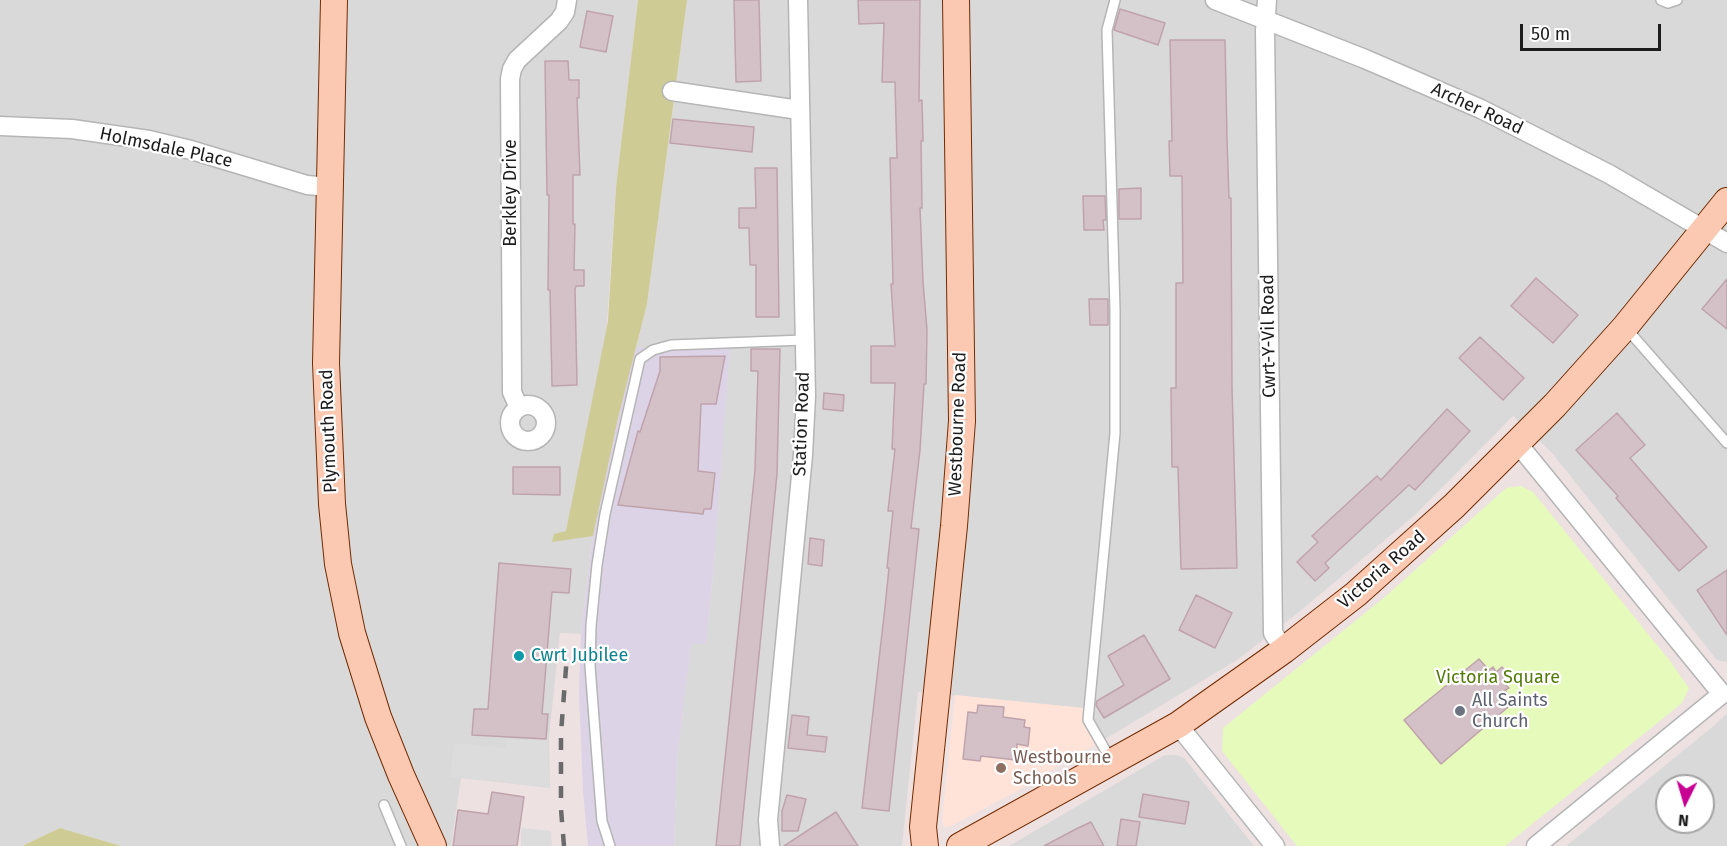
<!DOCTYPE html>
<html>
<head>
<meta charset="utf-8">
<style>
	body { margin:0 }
	#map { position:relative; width:1727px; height:846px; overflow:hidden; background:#eee1e2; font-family:"Fira Sans",sans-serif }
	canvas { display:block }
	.north { position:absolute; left:1655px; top:774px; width:60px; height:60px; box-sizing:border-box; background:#fff; border:2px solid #a4a4a4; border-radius:50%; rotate:185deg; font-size:16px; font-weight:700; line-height:24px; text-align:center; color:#1c1c1c }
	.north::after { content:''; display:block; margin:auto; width:21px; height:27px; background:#c80093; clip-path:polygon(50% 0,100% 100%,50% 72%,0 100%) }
	.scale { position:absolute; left:1520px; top:24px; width:141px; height:27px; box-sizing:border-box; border:3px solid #1c1c1c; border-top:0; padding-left:8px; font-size:18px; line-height:21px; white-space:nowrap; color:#1c1c1c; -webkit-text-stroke:4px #fff; paint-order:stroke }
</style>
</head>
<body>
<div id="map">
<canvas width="1727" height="846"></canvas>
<div class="north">N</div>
<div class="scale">50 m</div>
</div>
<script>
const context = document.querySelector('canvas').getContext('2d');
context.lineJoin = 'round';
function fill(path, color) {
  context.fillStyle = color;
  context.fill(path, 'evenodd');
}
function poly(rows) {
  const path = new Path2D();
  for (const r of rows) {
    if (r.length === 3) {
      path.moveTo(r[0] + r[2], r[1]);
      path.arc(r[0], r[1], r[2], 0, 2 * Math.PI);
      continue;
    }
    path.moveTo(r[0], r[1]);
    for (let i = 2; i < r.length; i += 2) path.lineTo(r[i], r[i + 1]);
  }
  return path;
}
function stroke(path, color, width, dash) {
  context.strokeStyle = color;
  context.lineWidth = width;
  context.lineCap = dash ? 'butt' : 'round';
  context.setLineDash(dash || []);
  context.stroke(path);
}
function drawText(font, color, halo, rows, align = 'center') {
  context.font = font + ' "Fira Sans",sans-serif';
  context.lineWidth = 4.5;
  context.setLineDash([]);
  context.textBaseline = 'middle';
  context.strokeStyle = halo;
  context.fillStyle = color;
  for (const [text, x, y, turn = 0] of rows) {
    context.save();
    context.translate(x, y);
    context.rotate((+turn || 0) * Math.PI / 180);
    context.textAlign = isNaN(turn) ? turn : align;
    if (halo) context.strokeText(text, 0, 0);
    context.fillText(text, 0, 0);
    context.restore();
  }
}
fill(poly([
	[0,0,638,0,616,187,593,536,581,634,560,633,549,737,550,788,461,778,451,846,121,846,60,828,22,846,0,846],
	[687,0,1727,0,1727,662,1717,660,1552,453,1513,416,1415,515,1299,612,1237,660,1105,739,1094,719,1095,710,918,692,902,846,674,846,677,757,691,643,706,644,714,563,720,468,636,348,647,304],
	[1727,714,1727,846,1566,846,1711,728],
	[1667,786,1703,786,1703,822,1667,822],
	[1165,755,1176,755,1184,758,1254,846,1009,846]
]), '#dad9da');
fill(poly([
	[730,345,714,563,706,644,691,644,677,757,674,846,588,846,583,791,579,694,581,634,593,536,615,419,636,348]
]), '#dcd3e7');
fill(poly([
	[955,695,1084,708,1083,721,1096,744,1015,792,951,826,944,827,942,820]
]), '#ffe3d9');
fill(poly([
	[638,0,687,0,647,304,618,418,593,536,552,542,554,534,566,531,608,321,616,187],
	[60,828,121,846,22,846]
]), '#cecc94');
fill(poly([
	[1521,486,1533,492,1670,661,1689,688,1682,703,1505,846,1297,846,1222,751,1223,728,1386,596,1506,488]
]), '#e5fabb');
fill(poly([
	[506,739,548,741,549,787,450,777,454,743,505,748],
	[521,828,551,831,552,846,521,846]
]), '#dcdcdc');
const building = poly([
	[734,0,759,0,761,81,736,82,734,0],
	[858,0,920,0,919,101,922,100,923,141,921,141,922,208,920,208,923,282,927,330,926,384,924,384,920,450,911,528,919,529,889,811,862,808,885,607,889,568,887,568,893,511,888,511,895,449,892,449,895,383,871,383,871,346,895,346,891,284,893,284,890,158,897,158,895,82,882,82,884,23,859,24,858,0],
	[1120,9,1165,23,1158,45,1114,30,1120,9],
	[587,11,613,16,606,52,580,47,587,11],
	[1170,40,1225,40,1227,139,1229,198,1231,198,1232,387,1237,568,1181,569,1178,467,1172,467,1171,388,1176,388,1176,283,1183,283,1182,176,1170,176,1169,141,1172,141,1170,40],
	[545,61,568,61,569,80,579,80,579,98,577,98,580,175,573,175,573,224,575,224,574,270,584,270,584,286,576,286,575,290,577,385,552,386,550,290,548,290,549,195,547,195,545,61],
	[673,119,754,127,752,152,670,143,673,119],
	[755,168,777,168,779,317,756,317,756,265,750,265,749,228,739,228,739,208,756,208,755,168],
	[1141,188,1141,219,1119,219,1119,189,1141,188],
	[1083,196,1105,196,1106,220,1103,220,1104,230,1084,230,1083,196],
	[1536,278,1578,315,1553,343,1511,306,1536,278],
	[1727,279,1727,329,1702,309,1727,279],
	[1089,299,1108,299,1108,325,1090,325,1089,299],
	[1480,337,1524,378,1503,400,1459,358,1480,337],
	[751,349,780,349,777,474,740,846,716,846,755,470,758,371,751,371,751,349],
	[725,356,716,404,701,404,698,471,715,473,711,509,704,509,703,514,618,505,638,431,640,432,660,371,660,357,725,356],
	[824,393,844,395,843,411,823,409,824,393],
	[1447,409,1470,431,1415,490,1409,485,1325,563,1329,568,1315,581,1297,562,1318,542,1312,536,1377,476,1381,480,1447,409],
	[1617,413,1645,445,1630,458,1707,547,1679,571,1616,498,1618,496,1576,450,1617,413],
	[513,467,560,467,560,495,513,494,513,467],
	[810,538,824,540,822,566,808,564,810,538],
	[499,563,571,569,569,593,552,592,542,714,548,714,546,739,472,735,474,709,488,709,499,563],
	[1727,570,1727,635,1697,590,1727,570],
	[1196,595,1232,613,1215,648,1179,630,1196,595],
	[1144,635,1170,679,1104,718,1096,705,1097,701,1124,685,1108,656,1144,635],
	[1479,659,1489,670,1493,667,1496,672,1502,667,1512,678,1505,684,1509,688,1505,690,1514,702,1441,764,1404,720,1479,659],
	[978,705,1004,707,1003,717,1025,720,1024,727,1030,728,1028,746,1017,744,1016,760,981,756,980,761,963,759,968,712,977,713,978,705],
	[792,715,809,717,807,735,827,737,825,752,788,748,792,715],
	[492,792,524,797,517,846,453,846,458,810,488,814,492,792],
	[1143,794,1189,802,1185,824,1139,817,1143,794],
	[787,795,806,799,798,831,782,831,782,811,787,795],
	[836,812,858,846,784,846,836,812],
	[1121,819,1140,822,1136,846,1117,846,1121,819],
	[1091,822,1104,846,1044,846,1078,828,1091,822]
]);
fill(building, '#d4c1c7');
stroke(building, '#bfa3ac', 1.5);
const lane = poly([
	[1661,0,1668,3,1677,0],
	[1626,328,1727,443],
	[1111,760,1088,720,1115,433,1115,310,1107,30,1115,0],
	[384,805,401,846],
	[610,846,602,821,599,784,590,666,591,626,597,565,605,514,640,359,653,350,671,345,804,340]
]);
const street = poly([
	[1215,0,1365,59,1481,109,1609,174,1727,243],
	[1267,0,1265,31,1273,633,1284,650],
	[672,91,799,110],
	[0,126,72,129,149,140,191,150,307,185,329,187],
	[528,423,18],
	[519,408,512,392,510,79,512,69,517,60,559,21,565,12,567,0],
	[1518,444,1722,694,1536,846],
	[1178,725,1275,846],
	[770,846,768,820,803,455,806,396,798,0]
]);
const secondary = poly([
	[334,0,326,363,332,504,338,564,352,633,378,717,401,775,433,846],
	[925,846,923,827,954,526,962,421,956,0],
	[960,846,1178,725,1284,650,1356,594,1454,506,1555,405,1625,327,1727,201]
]);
stroke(lane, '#b5b5b5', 12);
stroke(street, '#b5b5b5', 21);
stroke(secondary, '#732c02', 28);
stroke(lane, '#fff', 9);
stroke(street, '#fff', 18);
stroke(secondary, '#fbc9b2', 26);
stroke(poly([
	[564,846,561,809,561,733,567,655]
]), '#6a6a6a', 4.5, [12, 12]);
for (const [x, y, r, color] of [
	[519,656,6,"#0f9aa8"],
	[1460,711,6,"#6b7280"],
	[1001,768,6,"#8d6e63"]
]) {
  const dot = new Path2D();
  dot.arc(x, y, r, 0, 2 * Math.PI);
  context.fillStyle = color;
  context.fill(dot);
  stroke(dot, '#fff', 2);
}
drawText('18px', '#1c1c1c', '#fff', [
	["Archer Road",1477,109,25],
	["Holmsdale Place",166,148,12],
	["Berkley Drive",511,193,-90],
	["Cwrt-Y-Vil Road",1269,336,-91],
	["Station Road",802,424,-88],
	["Westbourne Road",958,424,-88],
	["Plymouth Road",329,431,-92],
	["Victoria Road",1382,570,-41]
]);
drawText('18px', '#0d838f', '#fff', [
	["Cwrt Jubilee",531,656]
], 'left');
drawText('18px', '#537b09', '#fff', [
	["Victoria Square",1498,678]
]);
drawText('18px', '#5b616d', '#fff', [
	["All Saints",1472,701],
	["Church",1472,722]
], 'left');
drawText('18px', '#785e54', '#fff', [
	["Westbourne",1013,758],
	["Schools",1013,779]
], 'left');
</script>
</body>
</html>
